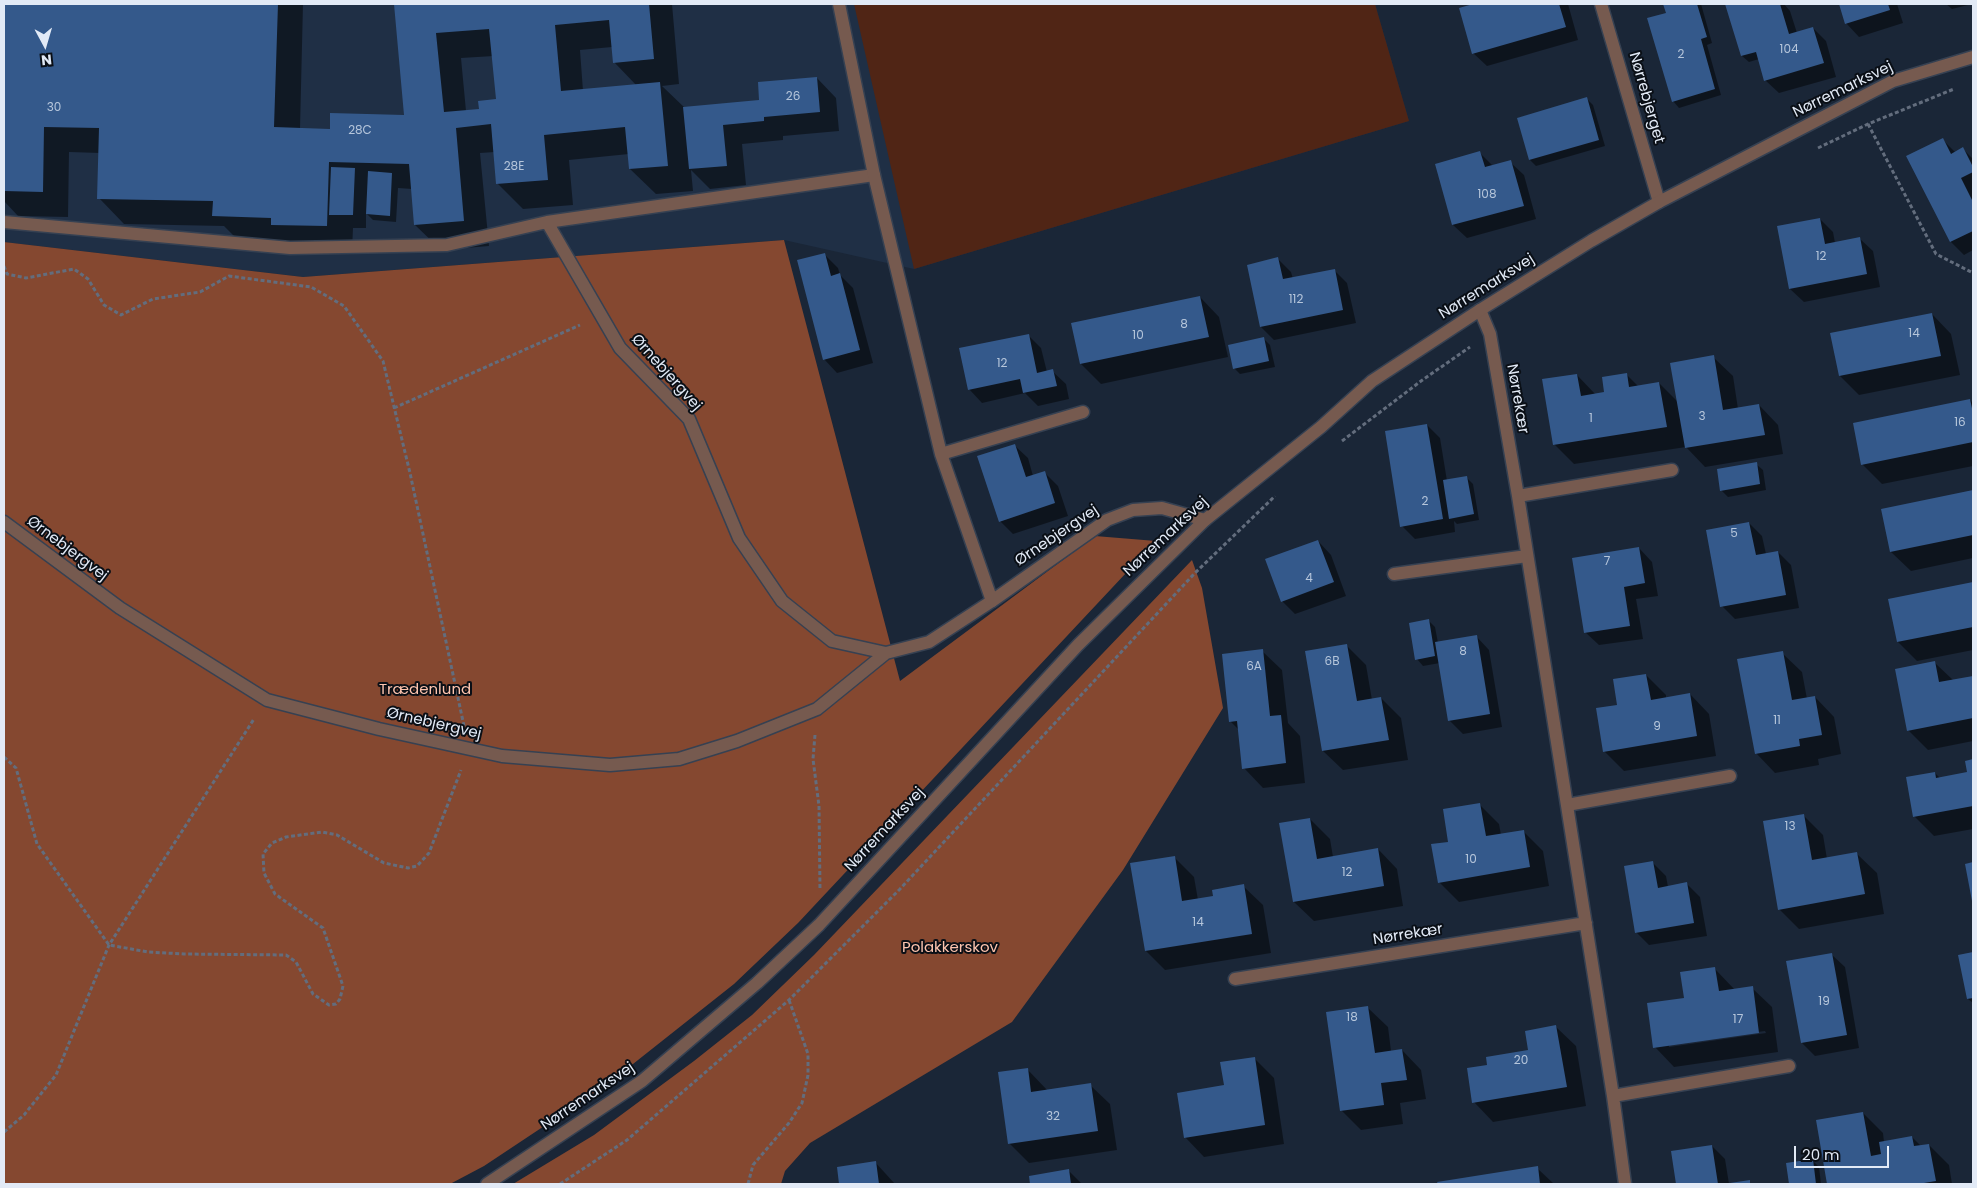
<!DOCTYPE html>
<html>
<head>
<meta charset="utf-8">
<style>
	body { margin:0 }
	#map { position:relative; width:1977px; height:1188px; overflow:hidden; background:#1a2637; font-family:Poppins,sans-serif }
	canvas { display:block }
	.frame { position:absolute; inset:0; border:5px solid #e2eaf6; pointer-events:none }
	.north { position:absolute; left:20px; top:20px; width:50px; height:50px; -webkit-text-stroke:4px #0a0f16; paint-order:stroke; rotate:174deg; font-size:14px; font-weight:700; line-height:20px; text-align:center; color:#e2eaf6 }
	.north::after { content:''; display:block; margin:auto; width:18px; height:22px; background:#e2eaf6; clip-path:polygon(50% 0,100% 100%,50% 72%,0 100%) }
	.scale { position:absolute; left:1794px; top:1146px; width:95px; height:22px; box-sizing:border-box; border:2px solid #e2eaf6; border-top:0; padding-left:6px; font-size:15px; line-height:18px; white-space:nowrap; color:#e2eaf6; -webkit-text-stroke:4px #0a0f16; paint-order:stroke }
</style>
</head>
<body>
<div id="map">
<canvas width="1977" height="1188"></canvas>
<div class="frame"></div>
<div class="north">N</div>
<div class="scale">20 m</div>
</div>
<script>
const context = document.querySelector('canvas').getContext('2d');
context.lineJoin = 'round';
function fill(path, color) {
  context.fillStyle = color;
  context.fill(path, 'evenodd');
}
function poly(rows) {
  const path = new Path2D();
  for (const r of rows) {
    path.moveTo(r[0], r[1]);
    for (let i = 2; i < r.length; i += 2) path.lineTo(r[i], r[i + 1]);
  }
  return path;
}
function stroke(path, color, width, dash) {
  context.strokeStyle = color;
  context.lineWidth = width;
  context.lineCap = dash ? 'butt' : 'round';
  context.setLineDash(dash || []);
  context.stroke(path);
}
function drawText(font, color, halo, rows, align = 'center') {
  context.font = font + ' Poppins,sans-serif';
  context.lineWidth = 4;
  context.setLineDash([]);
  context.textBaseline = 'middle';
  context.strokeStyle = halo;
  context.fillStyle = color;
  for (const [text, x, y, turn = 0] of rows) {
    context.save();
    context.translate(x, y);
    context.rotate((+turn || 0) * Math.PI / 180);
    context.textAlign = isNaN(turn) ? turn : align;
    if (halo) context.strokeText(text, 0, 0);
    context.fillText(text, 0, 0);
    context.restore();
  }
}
fill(poly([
	[4,4,1375,4,1409,121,914,269,784,240,303,277,4,242]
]), '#1f2f45');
fill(poly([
	[854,4,1375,4,1409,121,914,269]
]), '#502515');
fill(poly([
	[784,240,900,681,1095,536,1156,541,798,923,734,984,609,1083,484,1166,450,1184,4,1184,4,242,303,277],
	[1192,560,1202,588,1223,708,1123,870,1012,1022,810,1143,785,1171,781,1184,513,1184,594,1135,694,1061,752,1015,814,955]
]), '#854830');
fill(poly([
	[4,4,303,4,300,129,331,130,406,116,395,4,672,4,679,84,662,86,685,108,760,102,817,78,836,98,839,131,783,136,783,140,742,144,746,185,710,189,691,170,693,191,656,194,630,169,629,154,569,160,573,205,523,209,498,184,495,152,480,153,489,246,441,250,415,225,412,189,398,188,396,222,373,220,366,213,366,228,353,228,352,251,239,241,224,226,124,224,99,198,100,153,69,152,68,217,18,216,4,201],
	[612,47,614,62,637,86,583,91,580,50],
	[494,56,498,100,480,110,466,111,461,58],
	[1477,4,1568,4,1578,40,1487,66,1473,53,1461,9],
	[1664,4,1701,4,1712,43,1707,45,1721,95,1679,108,1673,101,1667,14],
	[1726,4,1784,4,1790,11,1797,33,1813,28,1826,41,1836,77,1779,93,1765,80,1759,59,1749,62,1742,56],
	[1840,4,1897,4,1903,23,1859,37,1846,23],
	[1946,4,1972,4,1952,9],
	[1587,99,1593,105,1605,146,1536,166,1530,160,1518,118],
	[1942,139,1956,153,1963,149,1973,159,1973,250,1964,255,1951,242],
	[1480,153,1493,166,1510,162,1524,175,1536,219,1467,238,1453,225,1436,165],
	[1820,219,1833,232,1835,243,1859,238,1873,251,1880,287,1804,302,1790,289,1779,227],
	[824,254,838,268,840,275,853,288,873,363,837,373,824,359],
	[1278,259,1291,272,1293,279,1334,270,1347,283,1356,323,1274,340,1261,327,1248,266],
	[1200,297,1219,317,1228,357,1101,384,1081,364,1073,324],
	[1932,314,1951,334,1960,375,1859,395,1840,376],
	[1028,335,1041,348,1047,372,1052,371,1066,384,1069,399,1038,406,1025,393,982,403,969,389],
	[1264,339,1270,345,1275,367,1240,374,1234,368],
	[1713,357,1733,376,1738,409,1759,405,1778,425,1783,454,1705,467,1686,447,1574,464,1554,444,1577,375,1596,395,1606,393,1626,374,1638,386,1659,383,1678,402],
	[1970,400,1973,403,1973,466,1882,484,1863,465,1854,424],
	[1427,425,1440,438,1447,481,1466,477,1473,484,1479,520,1457,524,1454,521,1455,532,1415,539,1402,526],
	[1014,445,1028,458,1033,476,1045,473,1058,486,1068,516,1013,534,1000,521],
	[1756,464,1763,470,1766,490,1728,497,1721,490],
	[1973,491,1973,558,1911,571,1891,552,1883,510],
	[1749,523,1762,536,1766,554,1778,552,1791,565,1799,608,1735,619,1722,606],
	[1318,541,1331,555,1346,596,1295,614,1282,601],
	[1639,548,1652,562,1658,596,1636,599,1643,639,1599,645,1585,632],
	[1973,583,1973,650,1917,661,1898,642,1889,600],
	[1429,621,1435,627,1438,643,1476,636,1489,650,1502,727,1463,734,1449,720,1440,663,1423,666,1417,659],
	[1347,646,1366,665,1372,700,1381,698,1401,718,1408,760,1343,770,1323,751],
	[1262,651,1282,670,1288,723,1300,736,1305,783,1263,788,1244,768,1239,730,1231,722],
	[1782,653,1802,672,1807,699,1815,697,1834,717,1841,754,1818,759,1819,765,1775,773,1756,753],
	[1935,663,1953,680,1973,677,1973,741,1928,750,1908,730],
	[1646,675,1666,695,1666,698,1690,694,1709,714,1716,756,1624,771,1604,751,1618,706],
	[1973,761,1973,829,1934,836,1914,816,1935,773,1940,778,1968,773,1966,762],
	[1479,804,1499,824,1501,835,1523,831,1543,851,1549,886,1459,902,1439,882,1450,843],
	[1803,815,1823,835,1827,859,1857,854,1877,873,1884,914,1799,929,1779,909],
	[1310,819,1330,839,1333,857,1378,849,1397,869,1403,906,1314,921,1294,902],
	[1174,857,1194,877,1198,900,1214,897,1243,886,1263,905,1271,953,1165,970,1146,951],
	[1652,862,1666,876,1668,887,1687,884,1700,897,1707,936,1649,945,1636,932],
	[1973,953,1973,1003,1968,999,1960,956],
	[1831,954,1845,967,1859,1048,1815,1056,1802,1043],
	[1715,969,1735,990,1752,988,1772,1007,1778,1052,1674,1067,1655,1047,1685,999],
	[1765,1031,1766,1033,1669,1047,1669,1044],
	[1368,1008,1388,1027,1391,1051,1402,1050,1421,1070,1426,1099,1400,1103,1403,1124,1361,1130,1341,1110],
	[1556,1027,1576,1046,1586,1106,1493,1122,1474,1102,1489,1066,1529,1051],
	[1254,1058,1274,1078,1284,1144,1204,1157,1185,1137,1225,1086],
	[1028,1070,1048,1091,1090,1085,1110,1104,1117,1150,1029,1163,1009,1143],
	[1863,1113,1883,1133,1884,1142,1912,1137,1921,1146,1929,1145,1949,1165,1952,1184,1829,1184,1818,1121],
	[1712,1146,1725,1159,1729,1184,1677,1184,1672,1152],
	[1812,1160,1819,1167,1821,1184,1790,1184,1787,1164],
	[875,1162,895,1184,840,1184,838,1168],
	[1537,1168,1554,1184,1439,1184,1439,1183],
	[1068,1170,1082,1184,1032,1184,1030,1177]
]), '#0007');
fill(poly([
	[4,4,278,4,274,127,330,129,330,113,404,115,394,4,649,4,654,59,613,63,609,20,555,25,561,91,660,82,668,166,629,169,625,127,544,135,548,180,496,184,491,124,456,128,464,221,414,225,409,164,329,162,327,226,271,225,271,218,212,216,213,201,97,199,99,128,44,127,43,192,4,191],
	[489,29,496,99,478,101,479,109,444,112,436,33],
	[1473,4,1559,4,1566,27,1472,54,1459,8],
	[1663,4,1697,4,1707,37,1701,39,1715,89,1672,102,1647,18,1666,13],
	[1725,4,1780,4,1789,34,1813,27,1824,63,1764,81,1756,52,1741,56],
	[1839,4,1888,4,1890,10,1845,24],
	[817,77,820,112,764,117,764,121,723,125,727,166,689,169,683,107,759,100,758,82],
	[1587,97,1599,140,1529,160,1517,118],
	[1943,138,1951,154,1963,147,1973,167,1973,172,1961,178,1973,202,1973,231,1950,242,1906,156],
	[1480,151,1485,167,1511,160,1524,206,1452,225,1435,164],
	[331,167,355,168,353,215,329,215],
	[368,171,392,173,390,216,366,214],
	[1820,218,1825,244,1860,237,1867,274,1789,289,1777,226],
	[825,253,831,276,840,273,860,350,823,360,797,260],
	[1278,257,1283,279,1335,269,1343,310,1260,327,1247,265],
	[1200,296,1209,337,1080,364,1071,323],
	[1932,313,1941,356,1839,376,1830,333],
	[1029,334,1037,373,1053,369,1057,386,1023,393,1020,379,968,390,959,348],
	[1264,337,1269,361,1233,369,1228,345],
	[1714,355,1723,410,1759,404,1765,435,1685,448,1670,363],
	[1627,373,1629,387,1659,382,1667,427,1553,445,1542,379,1577,374,1581,396,1604,392,1602,377],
	[1970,399,1973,413,1973,442,1861,465,1853,423],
	[1427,424,1443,519,1400,527,1385,431],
	[1015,444,1026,477,1045,471,1055,503,999,522,977,456],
	[1757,462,1760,484,1720,491,1717,469],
	[1467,476,1474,514,1449,519,1443,480],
	[1973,490,1973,535,1890,552,1881,509],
	[1749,522,1756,555,1778,551,1786,595,1720,607,1706,530],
	[1318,540,1334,582,1281,602,1265,559],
	[1639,547,1645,583,1624,587,1630,626,1584,633,1572,558],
	[1973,582,1973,627,1897,642,1888,599],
	[1429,619,1435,656,1415,660,1409,623],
	[1477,635,1490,714,1448,721,1435,642],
	[1347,644,1357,701,1381,697,1389,740,1322,751,1305,651],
	[1263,649,1270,716,1281,715,1286,763,1242,769,1237,721,1229,722,1222,654],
	[1783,651,1792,700,1815,696,1822,735,1799,739,1800,746,1755,754,1737,659],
	[1935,661,1939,682,1973,676,1973,718,1907,731,1895,669],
	[1646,674,1651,700,1690,693,1697,736,1603,752,1596,708,1617,705,1613,679],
	[1973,759,1973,806,1913,817,1906,777,1935,772,1936,778,1967,772,1965,761],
	[1480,803,1486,836,1524,830,1530,867,1438,883,1431,844,1448,842,1443,809],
	[1804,814,1812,860,1857,852,1865,894,1778,910,1763,821],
	[1310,818,1317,859,1378,848,1384,886,1293,902,1279,823],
	[1175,856,1182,901,1213,896,1212,890,1244,884,1252,934,1145,951,1130,863],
	[1653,861,1658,888,1687,882,1694,923,1635,933,1624,866],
	[1973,862,1973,901,1972,901,1965,864],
	[1973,952,1973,998,1967,999,1958,955],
	[1832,953,1847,1035,1801,1043,1786,961],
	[1715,967,1719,991,1753,986,1759,1033,1653,1048,1647,1003,1684,998,1680,972],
	[1368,1006,1375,1053,1402,1049,1407,1080,1381,1083,1384,1105,1340,1111,1326,1012],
	[1556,1025,1567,1087,1472,1103,1467,1068,1487,1065,1486,1057,1528,1050,1525,1031],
	[1255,1057,1265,1125,1184,1138,1177,1093,1224,1085,1220,1062],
	[1028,1068,1031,1092,1091,1083,1098,1131,1008,1144,998,1072],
	[1863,1112,1871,1156,1881,1154,1879,1142,1912,1136,1914,1146,1929,1144,1936,1181,1918,1184,1827,1184,1816,1120],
	[1712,1145,1718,1184,1676,1184,1671,1151],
	[1813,1159,1816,1184,1789,1184,1786,1163],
	[876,1161,879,1184,839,1184,837,1167],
	[1538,1166,1540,1184,1438,1184,1437,1182],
	[1069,1169,1071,1184,1030,1184,1029,1176],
	[1750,1180,1750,1184,1730,1184,1730,1183]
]), '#34598b');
const service = poly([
	[4,222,290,248,447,245,547,222,874,175],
	[547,222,620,348,689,419,739,538,782,601,832,641,886,653,929,642,992,601],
	[4,522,120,608,267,700,379,729,502,756,610,765,679,759,737,741,817,709,886,653]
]);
const minor = poly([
	[839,4,874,175,941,454,992,601,1107,520,1133,510,1162,508,1205,520],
	[1601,4,1659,202],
	[1480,310,1490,334,1518,496,1613,1096,1625,1184],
	[941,454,1083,412],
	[1518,496,1672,470],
	[1394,574,1527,556],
	[1567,805,1730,776],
	[1235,979,1586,923],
	[1613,1096,1789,1066]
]);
const tertiary = poly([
	[487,1184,642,1081,757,983,819,925,1078,645,1205,520,1321,427,1372,381,1480,310,1591,241,1659,202,1893,81,1973,57]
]);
stroke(service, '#364152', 15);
stroke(minor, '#364152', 15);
stroke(tertiary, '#364152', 15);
stroke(poly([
	[1868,124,1936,254,1973,273],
	[1818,148,1868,124,1954,89],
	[4,266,7,274,26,278,74,269,88,279,104,305,121,315,153,299,200,292,229,276,311,287,344,306,383,361,410,473,464,726],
	[394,408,580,325],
	[1342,441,1421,381,1470,347],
	[815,735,813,759,819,806,820,890],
	[4,757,16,768,37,844,109,945,148,952,184,954,286,955,296,962,313,994,329,1005,336,1004,340,999,343,986,323,928,275,894,264,873,263,854,272,843,286,837,322,832,337,835,384,863,408,868,417,866,429,853,461,770],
	[4,1132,24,1115,56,1075,109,945,254,719],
	[560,1184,627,1140,789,1000,900,889,1194,574,1275,496],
	[748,1184,753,1165,789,1123,802,1103,808,1075,808,1054,789,1000]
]), '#636d7d', 3, [4, 2.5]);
stroke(service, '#765a4f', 12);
stroke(minor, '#765a4f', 12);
stroke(tertiary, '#765a4f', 12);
drawText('12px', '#b6c6db', null, [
	["104",1789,50],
	["2",1681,55],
	["26",793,97],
	["30",54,108],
	["28C",360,131],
	["28E",514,167],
	["108",1487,195],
	["12",1821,257],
	["112",1296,300],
	["8",1184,325],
	["14",1914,334],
	["10",1138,336],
	["12",1002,364],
	["3",1702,417],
	["1",1591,419],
	["16",1960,423],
	["2",1425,502],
	["5",1734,534],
	["7",1607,562],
	["4",1309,579],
	["8",1463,652],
	["6B",1332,662],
	["6A",1254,667],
	["11",1777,721],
	["9",1657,727],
	["13",1790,827],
	["10",1471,860],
	["12",1347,873],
	["14",1198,923],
	["19",1824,1002],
	["18",1352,1018],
	["17",1738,1020],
	["20",1521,1061],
	["32",1053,1117]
]);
drawText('15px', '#e2eaf6', '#0a0f16', [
	["Nørremarksvej",1843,90,-26],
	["Nørrebjerget",1646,98,74],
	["Nørremarksvej",1487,287,-32],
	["Ørnebjergvej",666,373,48],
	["Nørrekær",1517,399,80],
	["Ørnebjergvej",1057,536,-34],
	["Nørremarksvej",1166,537,-43],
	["Ørnebjergvej",67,549,37],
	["Ørnebjergvej",434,724,13],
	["Nørremarksvej",885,830,-47],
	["Nørrekær",1408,935,-9],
	["Nørremarksvej",588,1097,-34]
]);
drawText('15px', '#fec5af', '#0a0f16', [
	["Trædenlund",425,690],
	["Polakkerskov",950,948]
]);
</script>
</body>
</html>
